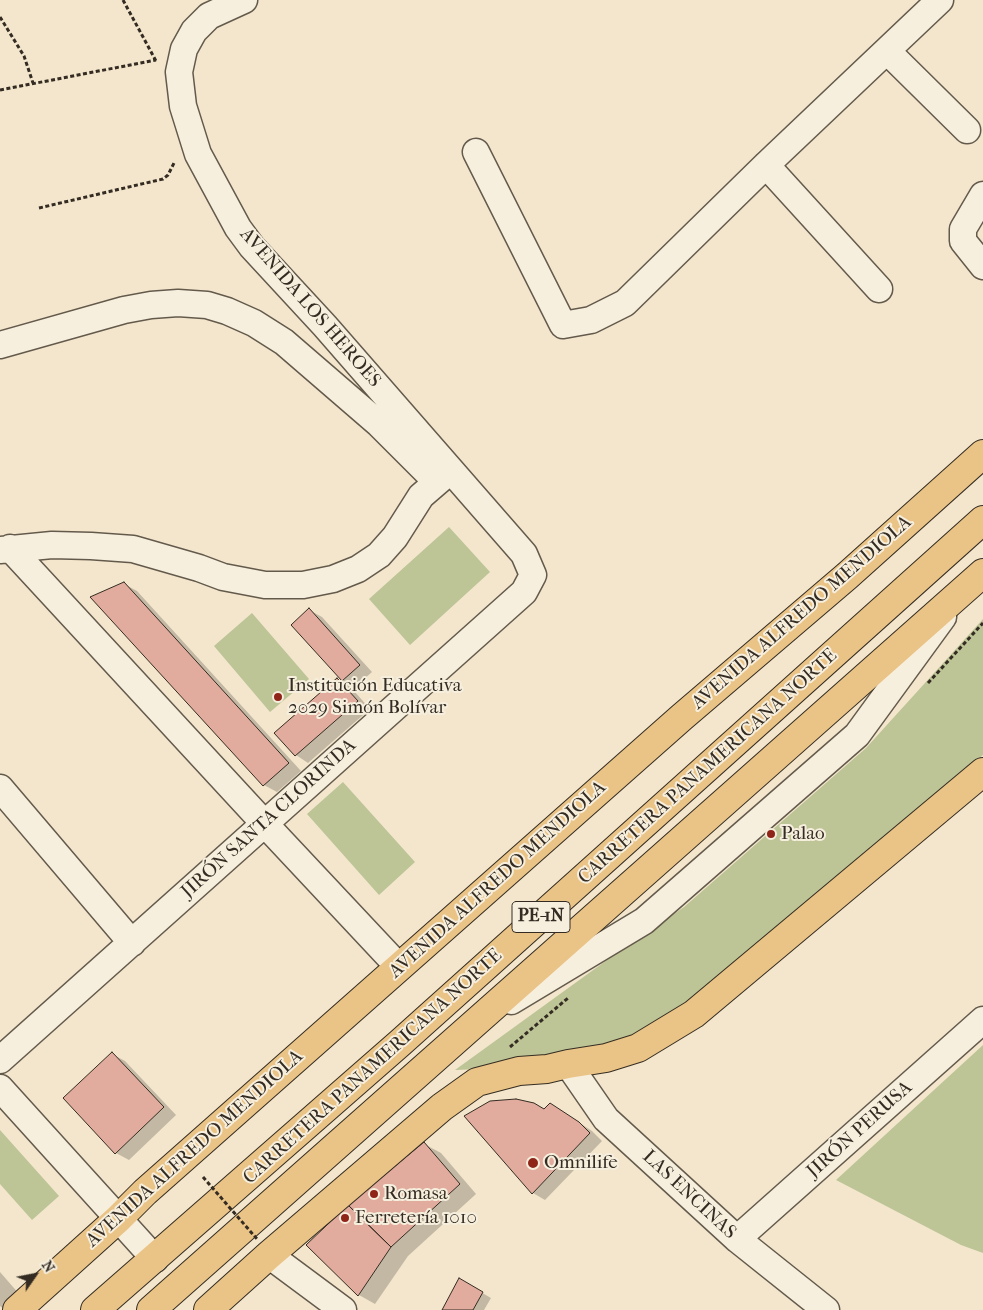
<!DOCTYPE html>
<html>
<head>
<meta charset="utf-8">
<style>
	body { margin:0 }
	#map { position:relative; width:983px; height:1310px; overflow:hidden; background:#f3e6cc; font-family:"IM FELL French Canon",serif }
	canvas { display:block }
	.north { position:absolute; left:10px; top:1250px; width:50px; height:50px; -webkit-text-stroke:4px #f7efde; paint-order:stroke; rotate:57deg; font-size:14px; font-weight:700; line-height:20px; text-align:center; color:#342c22 }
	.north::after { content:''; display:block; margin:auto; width:18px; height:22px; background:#342c22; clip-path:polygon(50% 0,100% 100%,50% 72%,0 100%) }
</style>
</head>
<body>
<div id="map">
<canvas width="983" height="1310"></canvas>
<div class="north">N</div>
</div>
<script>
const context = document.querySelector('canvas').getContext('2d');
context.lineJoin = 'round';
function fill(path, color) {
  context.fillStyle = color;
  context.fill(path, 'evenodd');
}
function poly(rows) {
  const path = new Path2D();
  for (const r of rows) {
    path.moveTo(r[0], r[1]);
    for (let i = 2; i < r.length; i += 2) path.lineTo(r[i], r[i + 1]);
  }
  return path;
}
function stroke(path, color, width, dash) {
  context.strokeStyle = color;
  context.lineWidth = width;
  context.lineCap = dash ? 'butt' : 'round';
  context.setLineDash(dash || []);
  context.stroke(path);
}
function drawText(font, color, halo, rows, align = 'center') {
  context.font = font + ' "IM FELL French Canon",serif';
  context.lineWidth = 4;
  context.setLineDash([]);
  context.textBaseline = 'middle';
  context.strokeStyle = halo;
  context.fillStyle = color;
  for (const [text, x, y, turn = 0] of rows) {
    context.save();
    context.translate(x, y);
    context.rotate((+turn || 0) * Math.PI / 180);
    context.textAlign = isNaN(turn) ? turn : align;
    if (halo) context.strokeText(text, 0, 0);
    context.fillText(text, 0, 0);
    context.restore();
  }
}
fill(poly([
	[449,527,490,572,410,645,369,599],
	[252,613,309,679,270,712,214,646],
	[983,619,983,755,768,949,662,1021,631,1036,592,1049,479,1069,455,1070,607,960,684,907,866,748],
	[343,782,415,862,379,895,307,814],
	[983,1045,983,1253,961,1245,836,1180],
	[0,1130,59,1196,32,1220,0,1184]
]), '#bdc496');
fill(poly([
	[124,584,137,591,301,771,277,792,264,785],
	[309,610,322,617,372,672,355,687,347,683,370,709,308,763,296,755,337,679,345,683,292,625],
	[112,1054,125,1061,176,1115,129,1160,116,1153],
	[544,1110,563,1112,592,1131,602,1141,545,1200,533,1193],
	[424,1144,441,1153,476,1194,408,1256,375,1304,359,1295],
	[0,1272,20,1295,4,1309,0,1306],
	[460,1280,491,1298,484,1310,443,1310]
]), '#0003');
const building = poly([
	[124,582,289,763,263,786,90,597,124,582],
	[309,608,360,665,342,681,291,625,309,608],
	[337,678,358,701,295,756,274,733,337,678],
	[112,1052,164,1107,115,1154,63,1098,112,1052],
	[516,1099,534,1103,544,1109,550,1103,579,1122,590,1133,532,1194,464,1116,490,1101,516,1099],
	[424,1142,460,1184,391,1247,348,1205,424,1142],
	[348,1205,391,1247,358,1296,306,1245,348,1205],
	[459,1278,483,1292,473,1310,442,1310,459,1278]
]);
fill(building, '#e1ab9e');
stroke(building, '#342c22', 1);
const minor = poly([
	[887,51,967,130],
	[476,152,563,325,591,320,625,303,766,165,940,0],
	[766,165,879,289],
	[983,195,963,229,963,241,983,266],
	[0,345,124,310,151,305,178,303,207,305,227,311,254,323,284,342,379,424,436,481],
	[10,548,264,823,399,967],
	[0,550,52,545,91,546,133,549,199,568,223,577,265,585,303,585,333,579,358,569,379,555,395,537,421,496,450,471],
	[0,788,132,943],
	[511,1001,644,921,857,735,943,617],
	[0,1060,524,592,533,575,524,554,325,326,252,247,238,228,198,154,183,106,179,72,184,49,194,31,209,16,244,0],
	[568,1064,606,1119,737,1239,826,1310],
	[0,1088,155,1259],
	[737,1239,983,1020],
	[269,1255,343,1310]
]);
const major = poly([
	[17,1310,118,1219,145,1192,682,717,847,576,983,454],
	[208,1310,269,1255,442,1107,477,1082,519,1071,547,1069,568,1064,606,1058,638,1048,694,1014,983,772]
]);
const highway = poly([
	[95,1310,400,1043,983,520],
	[151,1310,983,573]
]);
stroke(minor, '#645a4c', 29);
stroke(major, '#342c22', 30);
stroke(highway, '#342c22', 30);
stroke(poly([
	[123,0,156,61],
	[0,17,24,56,33,83],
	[0,90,156,60],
	[39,208,163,179,168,175,174,163,176,162],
	[928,683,983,623],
	[510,1047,568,998]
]), '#342c22', 3, [4, 2.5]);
stroke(minor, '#f7efde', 26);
stroke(major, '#eac386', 28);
stroke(highway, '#eac386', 28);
stroke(poly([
	[203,1177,257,1239]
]), '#342c22', 3, [4, 2.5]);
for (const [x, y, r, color] of [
	[278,697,5,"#8f2418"],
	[771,834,5,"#8f2418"],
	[533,1163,6,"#8f2418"],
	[374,1194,5,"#8f2418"],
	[345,1218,5,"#8f2418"]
]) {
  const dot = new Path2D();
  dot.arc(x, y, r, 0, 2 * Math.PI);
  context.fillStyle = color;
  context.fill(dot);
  stroke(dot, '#f7efde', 2);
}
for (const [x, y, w] of [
	[541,917,58]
]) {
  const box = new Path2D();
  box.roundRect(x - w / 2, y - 15.5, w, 31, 4);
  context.fillStyle = '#f7efde';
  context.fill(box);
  stroke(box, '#342c22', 1);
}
drawText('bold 18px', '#342c22', null, [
	["PE-1N",541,917]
]);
drawText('19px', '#342c22', '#f7efde', [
	["AVENIDA LOS HEROES",310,308,49],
	["AVENIDA ALFREDO MENDIOLA",802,613,-41],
	["CARRETERA PANAMERICANA NORTE",708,767,-42],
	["JIRÓN SANTA CLORINDA",269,819,-42],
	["AVENIDA ALFREDO MENDIOLA",498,880,-42],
	["CARRETERA PANAMERICANA NORTE",373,1067,-42],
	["JIRÓN PERUSA",860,1130,-42],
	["AVENIDA ALFREDO MENDIOLA",195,1149,-42],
	["LAS ENCINAS",689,1195,43]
]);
drawText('19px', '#342c22', '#f7efde', [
	["Institución Educativa",288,686],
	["2029 Simón Bolívar",288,708],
	["Palao",781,834],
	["Omnilife",544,1163],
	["Romasa",384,1194],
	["Ferretería 1010",355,1218]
], 'left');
</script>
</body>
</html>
